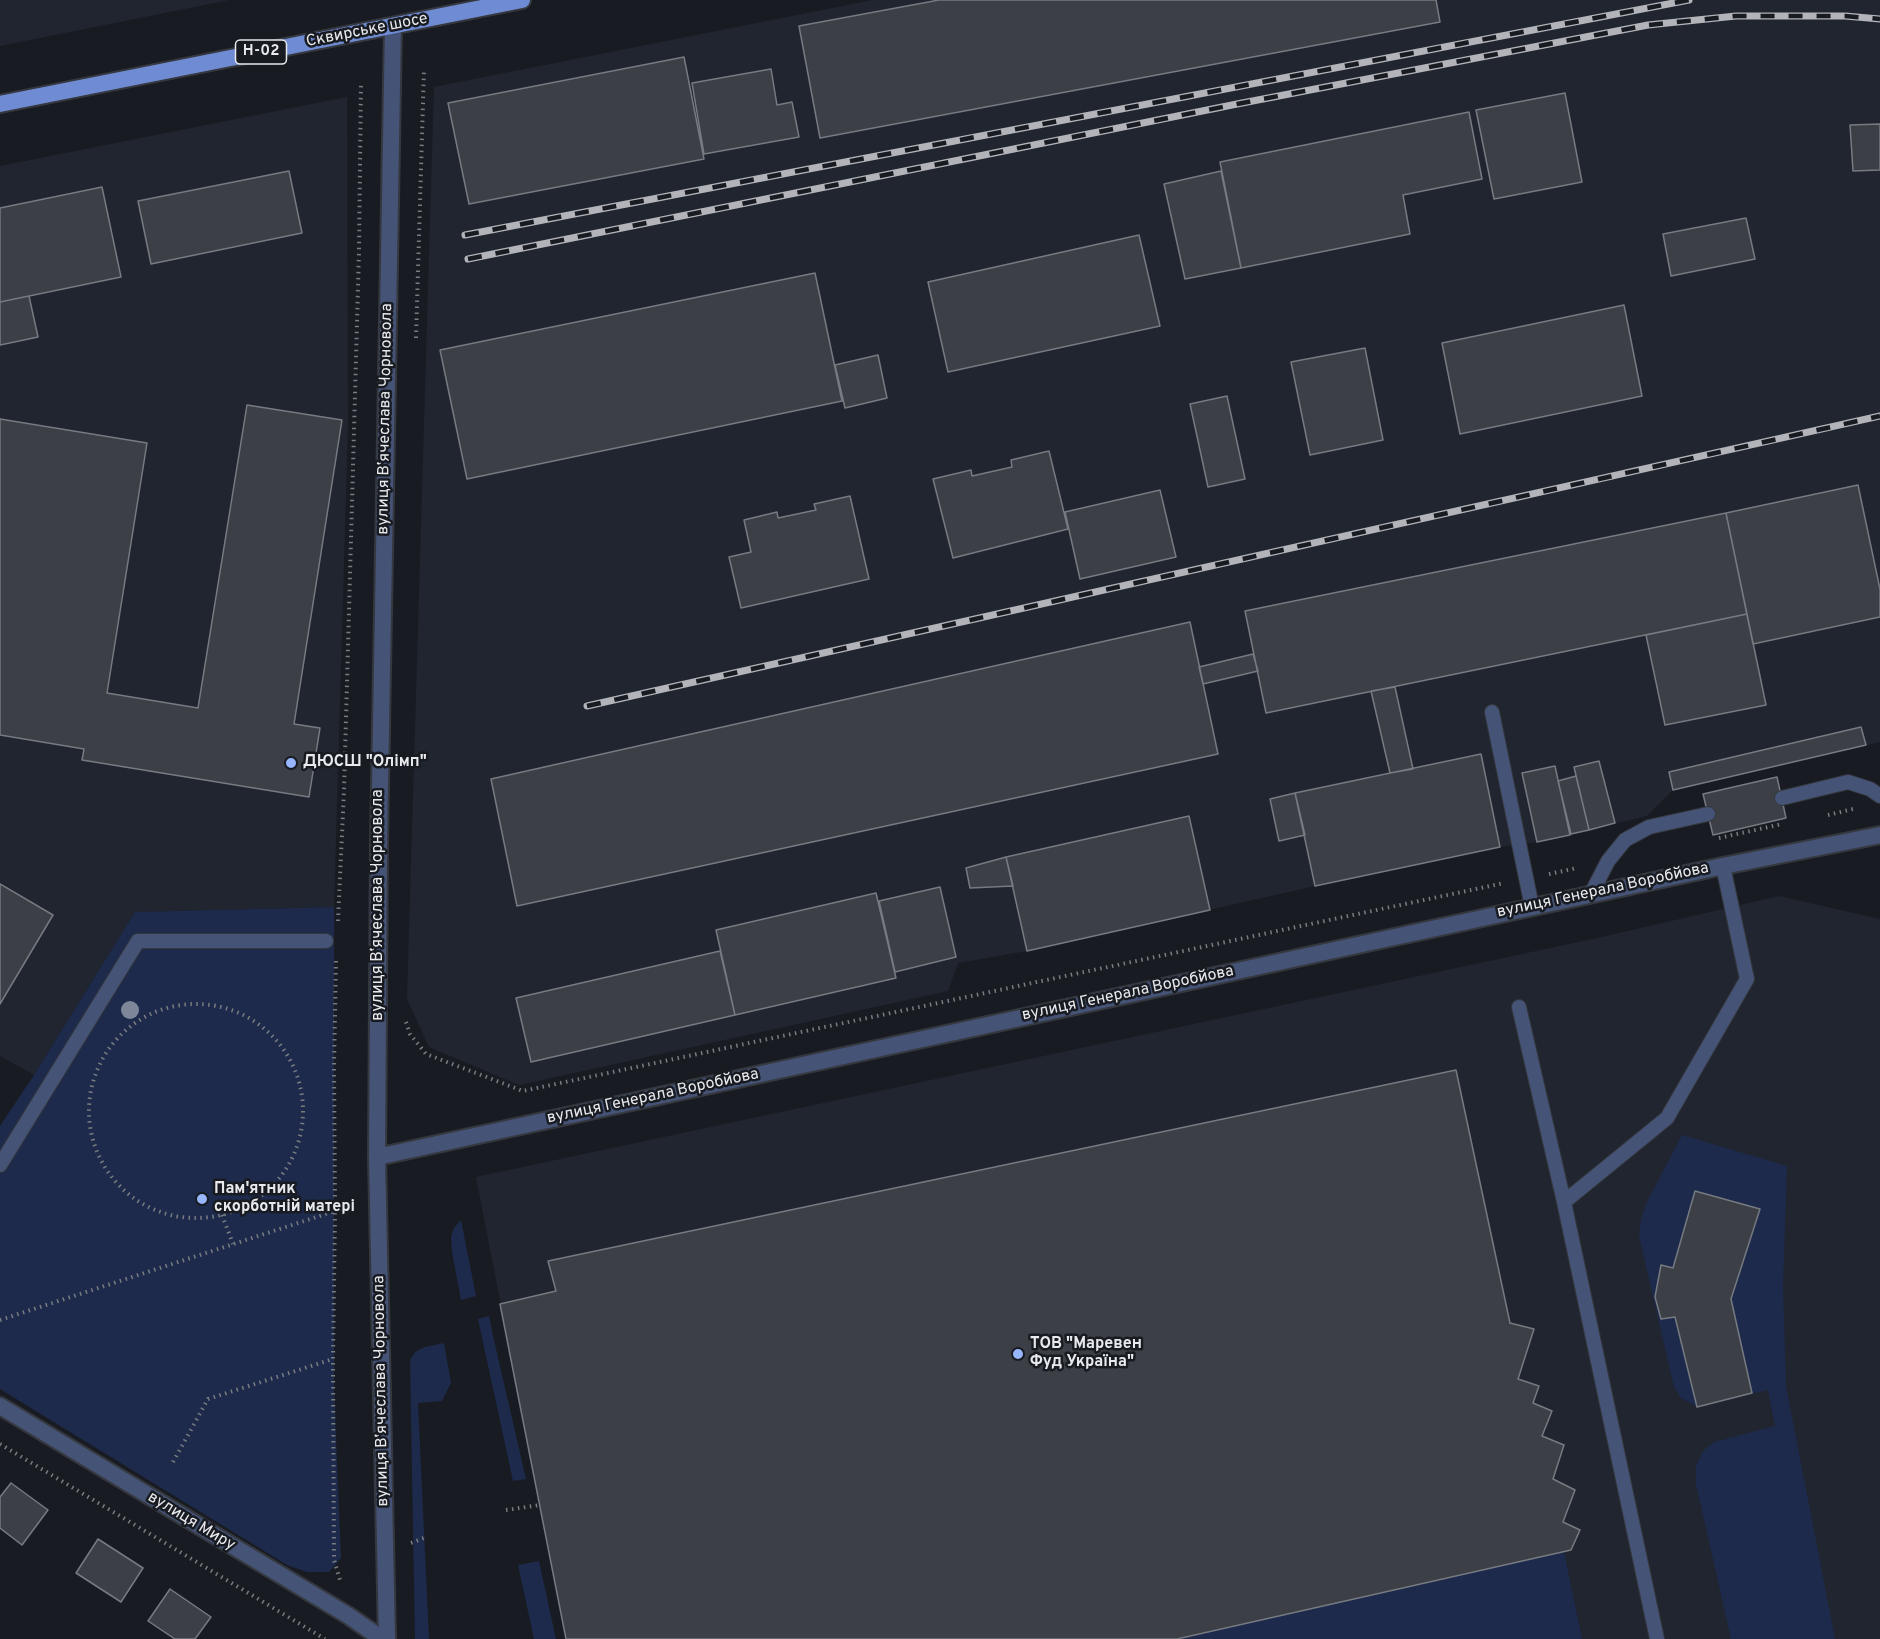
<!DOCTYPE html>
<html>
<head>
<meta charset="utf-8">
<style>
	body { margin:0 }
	canvas { display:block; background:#181b21 }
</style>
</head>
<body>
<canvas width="1880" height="1639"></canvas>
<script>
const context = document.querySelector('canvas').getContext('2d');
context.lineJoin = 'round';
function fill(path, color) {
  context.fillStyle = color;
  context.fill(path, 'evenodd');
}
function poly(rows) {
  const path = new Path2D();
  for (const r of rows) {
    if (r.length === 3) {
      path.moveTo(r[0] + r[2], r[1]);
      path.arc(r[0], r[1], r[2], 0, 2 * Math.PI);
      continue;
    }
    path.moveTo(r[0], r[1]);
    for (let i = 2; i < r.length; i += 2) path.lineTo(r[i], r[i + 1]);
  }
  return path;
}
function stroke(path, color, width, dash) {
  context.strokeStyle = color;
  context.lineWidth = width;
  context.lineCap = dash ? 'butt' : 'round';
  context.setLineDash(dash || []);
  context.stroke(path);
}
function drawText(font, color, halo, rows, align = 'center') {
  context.font = font + ' Overpass,sans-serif';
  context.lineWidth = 5;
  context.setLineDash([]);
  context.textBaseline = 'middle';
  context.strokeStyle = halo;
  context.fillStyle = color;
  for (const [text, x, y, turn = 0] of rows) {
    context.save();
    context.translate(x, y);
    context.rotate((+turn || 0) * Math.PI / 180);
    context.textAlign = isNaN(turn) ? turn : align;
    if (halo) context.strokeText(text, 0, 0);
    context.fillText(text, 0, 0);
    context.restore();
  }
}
fill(poly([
	[0,0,229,0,0,46],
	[873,0,1880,0,1880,742,1673,790,1647,816,1537,842,1500,847,1315,886,1027,951,958,963,948,991,519,1085,429,1047,407,999,434,87],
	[347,97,348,424,334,907,135,912,34,1075,0,1056,0,166],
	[1779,896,1880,919,1880,1639,566,1639,476,1177,1602,937]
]), '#202530');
fill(poly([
	[334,907,334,1390,341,1558,329,1572,307,1572,287,1565,0,1389,0,1126,34,1075,135,912],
	[1682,1135,1787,1166,1783,1286,1786,1386,1835,1639,1731,1639,1696,1484,1696,1466,1703,1451,1714,1442,1775,1426,1768,1390,1697,1407,1681,1398,1674,1387,1639,1236,1641,1219,1647,1202],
	[461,1220,476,1296,461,1300,452,1252,451,1237,454,1228],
	[489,1316,494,1340,526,1479,513,1481,478,1319],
	[444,1343,451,1383,442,1401,418,1403,429,1639,415,1639,410,1360,415,1352,425,1347],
	[1564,1552,1582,1639,1177,1639],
	[539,1561,556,1639,534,1639,518,1565]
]), '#1d2a4b');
const building = poly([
	[939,0,1436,0,1440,22,820,138,799,26,939,0],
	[684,57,704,159,469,204,448,103,684,57],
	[771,69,777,105,792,102,799,137,704,154,692,83,771,69],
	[1565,93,1582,182,1494,199,1476,110,1565,93],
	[1469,112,1482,179,1403,195,1410,234,1241,268,1220,162,1469,112],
	[1880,124,1880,170,1853,171,1850,125,1880,124],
	[289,171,302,233,151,264,138,201,289,171],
	[1221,171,1241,268,1185,279,1164,184,1221,171],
	[102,187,121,277,0,302,0,208,102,187],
	[1746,218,1755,259,1671,276,1663,234,1746,218],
	[1139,235,1160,326,948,372,928,282,1139,235],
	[815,273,842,401,467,479,440,350,815,273],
	[29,296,38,337,0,345,0,302,29,296],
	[1624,305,1642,396,1460,434,1442,343,1624,305],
	[1365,348,1383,440,1310,455,1291,362,1365,348],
	[878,355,887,398,845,408,835,365,878,355],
	[1227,396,1245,479,1208,487,1190,404,1227,396],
	[247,405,342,420,294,724,320,728,309,797,82,760,84,749,0,735,0,419,147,443,107,693,198,708,247,405],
	[1049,451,1068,529,953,558,933,479,971,470,972,476,1012,467,1011,460,1049,451],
	[1858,485,1880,589,1880,617,1753,644,1726,513,1858,485],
	[1160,490,1176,557,1080,579,1065,512,1160,490],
	[850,496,869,579,741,608,729,557,751,552,744,520,777,512,778,518,816,510,814,504,850,496],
	[1726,513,1747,614,1266,713,1245,611,1726,513],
	[1747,614,1766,705,1665,725,1646,635,1747,614],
	[1190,622,1218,754,517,906,491,779,1190,622],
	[1253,654,1258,671,1203,684,1199,667,1253,654],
	[1395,687,1413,769,1390,773,1371,691,1395,687],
	[1861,727,1866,745,1673,790,1669,772,1861,727],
	[1481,754,1500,847,1315,886,1295,793,1481,754],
	[1599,761,1615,823,1589,830,1574,767,1599,761],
	[1555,766,1570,835,1537,842,1522,773,1555,766],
	[1576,776,1589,830,1571,834,1558,781,1576,776],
	[1777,777,1786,818,1713,835,1703,794,1777,777],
	[1295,793,1305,835,1279,841,1270,799,1295,793],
	[1189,816,1210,910,1027,951,1006,857,1189,816],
	[1006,857,1013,886,970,888,966,868,1006,857],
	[0,884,53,915,0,1004,0,884],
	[940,887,956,957,895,972,879,901,940,887],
	[876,893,896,978,735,1015,716,930,876,893],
	[720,951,735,1015,531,1062,516,998,720,951],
	[1456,1070,1510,1323,1534,1329,1518,1379,1539,1386,1533,1403,1552,1411,1542,1436,1564,1445,1553,1479,1575,1490,1563,1522,1580,1530,1571,1550,1177,1639,566,1639,500,1304,556,1291,548,1261,1456,1070],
	[1695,1191,1760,1209,1731,1299,1752,1393,1697,1407,1675,1317,1661,1319,1655,1297,1661,1265,1673,1268,1695,1191],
	[11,1483,48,1510,22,1545,0,1528,0,1497,11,1483],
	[98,1539,143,1568,121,1602,76,1573,98,1539],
	[170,1589,211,1617,195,1639,175,1639,148,1621,170,1589]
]);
fill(building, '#3c3f46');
stroke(building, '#767a81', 1.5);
const service = poly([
	[1492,712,1532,907],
	[1782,798,1848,782,1870,789,1880,796],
	[1591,894,1608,861,1625,840,1649,827,1708,814],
	[1519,1007,1564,1202,1657,1639],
	[0,1165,138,941,326,941],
	[1564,1202,1667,1118,1747,979,1723,866]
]);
const minor = poly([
	[0,1406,349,1616,382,1639]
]);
const tertiary = poly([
	[377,1157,1723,866,1880,835],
	[387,1639,377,1157,379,844,393,26]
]);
const primary = poly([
	[0,104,522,0]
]);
stroke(service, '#35383e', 16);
stroke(minor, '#35383e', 20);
stroke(tertiary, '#35383e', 20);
stroke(primary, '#35383e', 20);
stroke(poly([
	[416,338,424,69],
	[1828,815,1853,809],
	[1719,838,1782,824],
	[1549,874,1577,868],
	[338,921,344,791,359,251,361,82],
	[336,961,334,1066,335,1211,333,1359,334,1560,340,1580],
	[196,1111,107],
	[406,1022,410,1034,426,1054,523,1091,1504,883],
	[222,1215,233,1244],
	[0,1320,335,1211],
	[0,1444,325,1639],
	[173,1462,208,1399,333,1359],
	[506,1510,540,1505],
	[411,1543,424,1538]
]), '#797c81', 4, [1.5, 4.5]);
stroke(service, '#455376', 14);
stroke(minor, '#455376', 16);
stroke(tertiary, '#455376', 16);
stroke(primary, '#6e8bd3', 16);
const rail = poly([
	[465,235,1689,0],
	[468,259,1237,104,1648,25,1736,16,1845,16,1880,19],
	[587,706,1880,416]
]);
stroke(rail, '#b2b4b9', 7);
stroke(rail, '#181b21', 4.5, [14]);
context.fillStyle = '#7e8799';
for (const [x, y] of [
	[130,1010]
]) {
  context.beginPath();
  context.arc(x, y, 9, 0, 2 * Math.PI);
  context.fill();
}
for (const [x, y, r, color] of [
	[291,763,6,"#98b6fd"],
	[202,1199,6,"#98b6fd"],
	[1018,1354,6,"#98b6fd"]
]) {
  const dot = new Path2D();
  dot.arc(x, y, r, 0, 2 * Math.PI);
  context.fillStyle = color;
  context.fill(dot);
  stroke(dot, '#181b21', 2);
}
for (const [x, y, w] of [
	[261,52,51]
]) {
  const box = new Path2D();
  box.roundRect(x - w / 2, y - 12, w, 24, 4.5);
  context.fillStyle = '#181b21';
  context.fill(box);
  stroke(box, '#e7e9ed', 1.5);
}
drawText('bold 15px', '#e7e9ed', null, [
	["Н-02",261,52]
]);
drawText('16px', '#e7e9ed', '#181b21', [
	["Сквирське шосе",367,31,-11],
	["вулиця Вʼячеслава Чорновола",386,419,-89],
	["вулиця Генерала Воробйова",1603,891,-12],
	["вулиця Вʼячеслава Чорновола",379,905,-90],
	["вулиця Генерала Воробйова",1128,994,-12],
	["вулиця Генерала Воробйова",653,1097,-12],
	["вулиця Вʼячеслава Чорновола",382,1391,-91],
	["вулиця Миру",191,1522,31]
]);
drawText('bold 16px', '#e7e9ed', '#181b21', [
	["ДЮСШ \"Олімп\"",303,763],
	["Пам'ятник",214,1190],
	["скорботній матері",214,1208],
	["ТОВ \"Маревен",1030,1345],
	["Фуд Україна\"",1030,1363]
], 'left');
</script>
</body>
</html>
